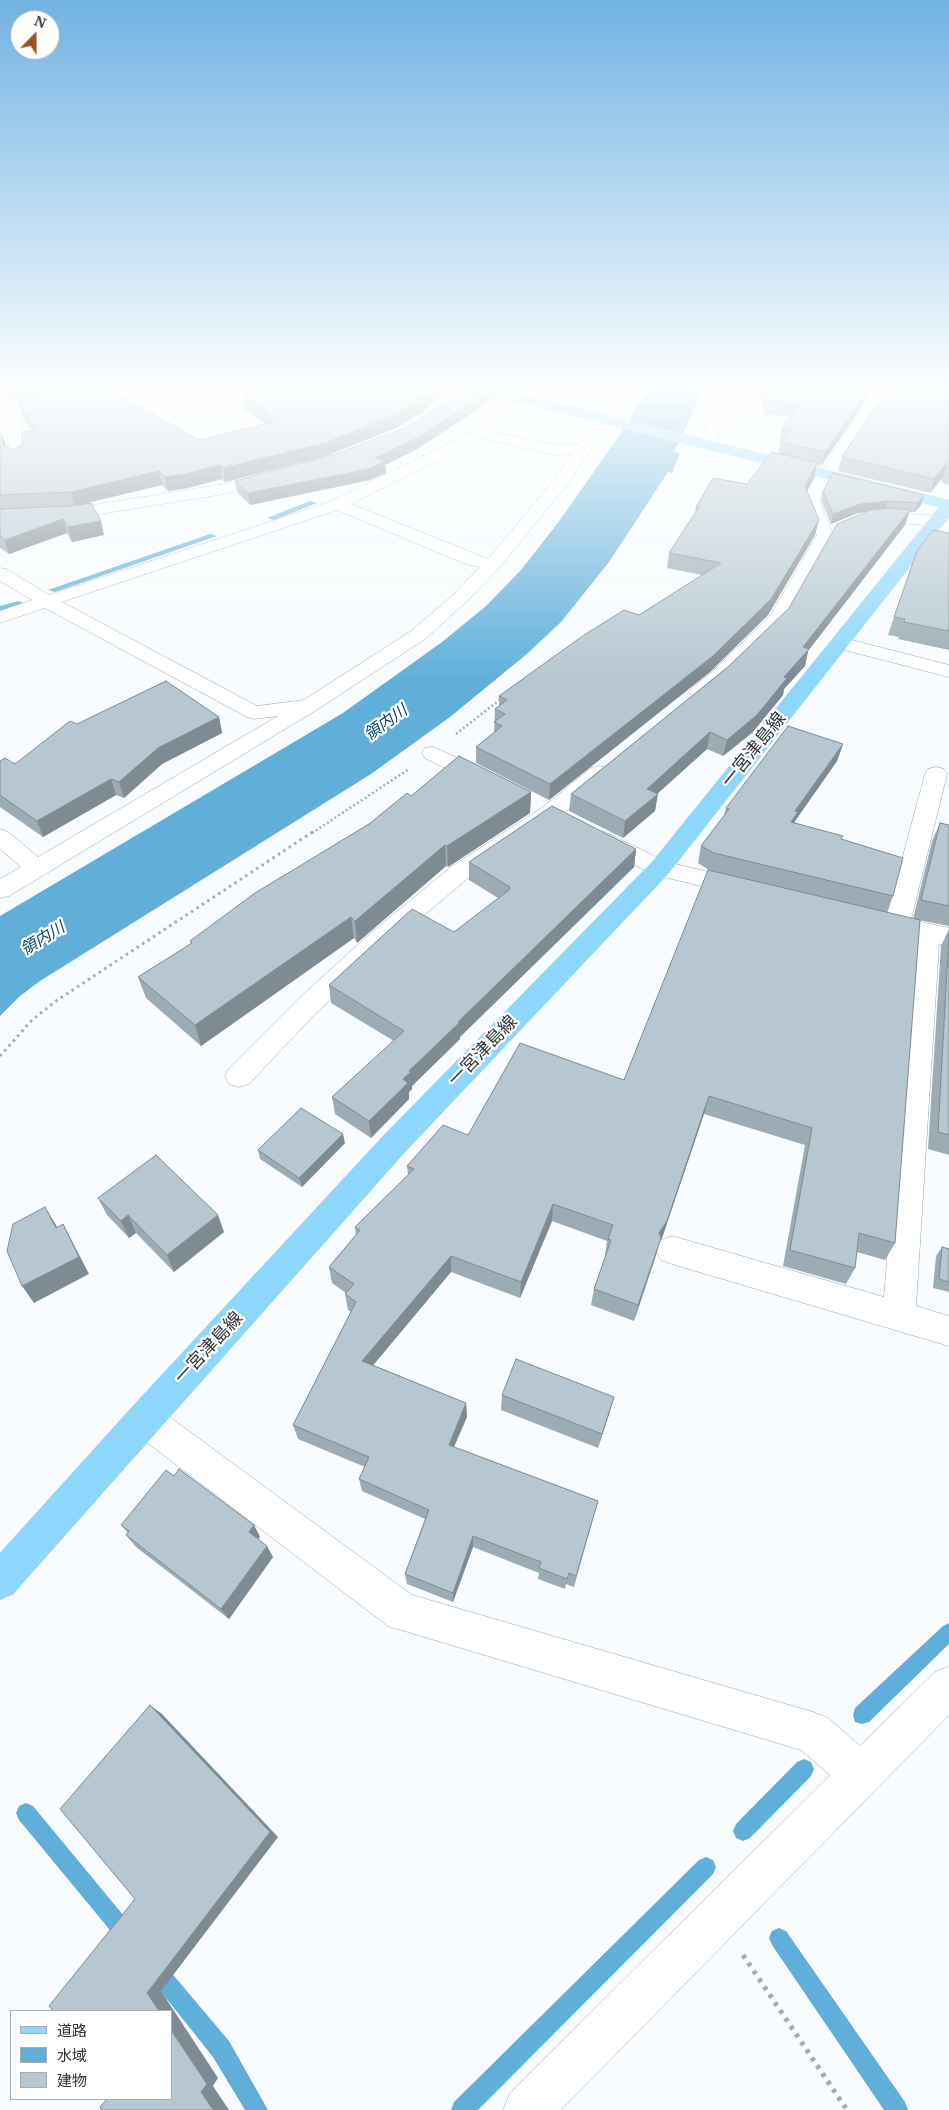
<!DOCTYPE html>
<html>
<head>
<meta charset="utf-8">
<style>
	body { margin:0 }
	#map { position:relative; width:949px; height:2110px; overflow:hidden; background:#f8fcfe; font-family:"Noto Serif","Noto Sans JP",serif }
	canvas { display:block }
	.legend { position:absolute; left:10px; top:2010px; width:162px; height:90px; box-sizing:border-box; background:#fff; border:1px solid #abaeb0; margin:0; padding:6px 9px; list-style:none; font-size:15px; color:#2e3539 }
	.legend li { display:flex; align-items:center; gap:10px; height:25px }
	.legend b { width:25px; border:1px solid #abaeb0 }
	.north { position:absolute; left:10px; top:10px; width:50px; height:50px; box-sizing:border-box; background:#fff; border:1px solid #abaeb0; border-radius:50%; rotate:22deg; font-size:14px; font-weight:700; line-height:20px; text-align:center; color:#2e3539 }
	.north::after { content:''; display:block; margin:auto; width:18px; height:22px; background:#955420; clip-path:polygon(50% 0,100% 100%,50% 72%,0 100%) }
</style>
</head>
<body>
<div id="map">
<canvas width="949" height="2110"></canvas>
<ul class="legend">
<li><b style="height:6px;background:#8ed7fc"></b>道路</li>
<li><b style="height:14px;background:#60afdb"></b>水域</li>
<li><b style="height:14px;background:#b6c7d1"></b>建物</li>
</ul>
<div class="north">N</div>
</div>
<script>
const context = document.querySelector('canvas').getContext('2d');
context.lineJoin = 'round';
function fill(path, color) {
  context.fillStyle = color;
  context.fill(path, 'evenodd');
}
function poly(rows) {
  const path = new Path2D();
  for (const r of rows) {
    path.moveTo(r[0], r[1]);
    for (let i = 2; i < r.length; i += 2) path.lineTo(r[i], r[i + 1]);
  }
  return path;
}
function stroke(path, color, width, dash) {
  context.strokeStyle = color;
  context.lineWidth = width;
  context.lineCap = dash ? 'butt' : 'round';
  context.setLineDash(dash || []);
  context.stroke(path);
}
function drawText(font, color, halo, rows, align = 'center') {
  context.font = font + ' "Noto Serif","Noto Sans JP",serif';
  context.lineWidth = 4.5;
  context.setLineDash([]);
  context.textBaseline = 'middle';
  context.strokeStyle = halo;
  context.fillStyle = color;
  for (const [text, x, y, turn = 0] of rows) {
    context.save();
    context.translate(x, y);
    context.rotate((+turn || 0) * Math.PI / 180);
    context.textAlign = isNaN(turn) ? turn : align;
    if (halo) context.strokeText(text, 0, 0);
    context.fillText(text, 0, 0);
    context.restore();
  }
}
fill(poly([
	[650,384,706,384,674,452,680,453,672,473,668,472,609,562,561,622,528,653,450,717,371,774,40,981,20,996,0,1016,0,916,343,713,442,642,486,606,521,570,557,524,626,426]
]), '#60afdb');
fill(poly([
	[310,501,317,503,274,520,267,518,310,501],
	[210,534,217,536,55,592,48,590,210,534],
	[19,601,23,603,22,605,0,612,0,606,19,601],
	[949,1623,949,1644,869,1722,862,1724,855,1722,853,1715,855,1708,943,1626,949,1623],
	[804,1759,811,1762,814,1769,811,1776,750,1838,743,1841,736,1838,733,1831,736,1824,797,1762,804,1759],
	[26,1803,33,1806,133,1927,136,1934,133,1941,126,1944,119,1941,19,1820,16,1813,19,1806,26,1803],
	[706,1857,713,1860,716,1867,713,1874,478,2110,451,2110,454,2102,699,1860,706,1857],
	[779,1928,786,1931,905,2102,908,2110,884,2110,772,1945,769,1938,772,1931,779,1928],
	[157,1961,164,1964,229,2041,268,2110,245,2110,213,2057,150,1978,147,1971,150,1964,157,1961]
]), '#60afdb');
const minor = poly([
	[64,384,82,384,80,387,43,404,20,407,25,457,22,460,17,462,12,460,9,457,6,409,0,409,0,401,35,397,64,384],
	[190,384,206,384,229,400,279,384,300,384,298,387,238,406,267,427,269,430,267,433,262,434,257,433,190,384],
	[456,384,473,384,458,395,435,418,418,428,408,428,406,425,408,422,425,412,448,389,456,384],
	[621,384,635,384,566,486,498,569,465,603,425,639,318,709,9,896,0,898,0,879,21,867,0,849,0,829,8,832,38,857,278,716,254,719,247,717,45,608,0,623,0,611,32,600,0,581,0,568,6,569,49,595,332,501,478,429,556,445,579,445,621,384],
	[480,438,556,455,572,454,554,480,488,559,351,504,480,438],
	[337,510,466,564,480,567,453,595,411,631,304,700,257,706,62,602,337,510],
	[723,384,737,384,716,444,713,447,703,447,700,444,723,384],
	[877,384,891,384,876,411,824,489,819,500,833,535,786,619,725,681,706,696,699,698,692,696,689,692,692,688,711,673,770,616,777,604,817,535,803,500,808,489,862,411,877,384],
	[272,472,278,474,280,477,278,480,224,494,75,518,0,521,0,511,75,508,224,484,272,472],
	[885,512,937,516,943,517,945,521,943,525,937,526,885,522,870,523,864,522,862,518,864,514,885,512],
	[840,637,949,665,949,677,833,647,830,643,833,639,840,637],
	[433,747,493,774,496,779,493,784,485,786,477,784,425,758,422,753,425,748,433,747],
	[599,766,607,768,610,773,607,778,559,817,467,879,390,944,315,1014,249,1084,239,1087,229,1084,225,1076,229,1068,297,1000,372,932,451,867,543,807,591,768,599,766],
	[936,767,944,769,947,774,911,920,949,928,949,946,939,944,916,1306,949,1316,949,1346,672,1264,661,1260,656,1250,661,1240,672,1236,884,1297,914,938,873,929,870,923,873,917,882,914,887,915,925,774,928,769,936,767],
	[603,831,667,862,750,882,753,888,750,894,741,896,652,874,595,844,591,839,595,834,603,831],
	[144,1402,156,1407,412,1595,813,1712,828,1718,860,1746,935,1672,949,1666,949,1715,561,2110,503,2110,510,2093,830,1775,801,1750,388,1626,132,1431,127,1419,132,1407,144,1402]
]);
const major = poly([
	[456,384,480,384,949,500,949,517,668,874,404,1153,13,1594,0,1600,0,1553,132,1407,384,1135,652,862,939,507,458,387,456,384]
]);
stroke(minor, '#96a6b0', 1);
stroke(major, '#d5d7d7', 1);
stroke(poly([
	[456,734,502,698],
	[312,833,409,769]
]), '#a7adaf', 2.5, [2, 2.5]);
stroke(poly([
	[0,1056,32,1020,56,1001,314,831]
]), '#a7adaf', 3, [2.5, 4]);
stroke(poly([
	[743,1955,847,2110]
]), '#a7adaf', 5, [4, 5.5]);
fill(minor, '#fff');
fill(major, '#8ed7fc');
fill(poly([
	[1,384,58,384,199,440,266,424,245,409,243,395,277,387,276,384,452,384,447,388,424,411,396,428,326,456,225,482,222,479,188,488,168,491,162,485,86,503,104,535,72,542,67,533,9,554,0,548,0,434,6,446,13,450,22,445,31,431,23,418,19,404,18,397,10,398],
	[488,384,558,384,551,390,517,384,509,389],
	[759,384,875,384,860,410,821,466,816,465,814,478,807,491,819,520,815,535,768,615,710,672,549,800,476,763,476,747,494,733,495,709,499,706,499,696,639,615,702,575,667,568,669,553,695,514,696,507,747,484,778,454,781,441,780,441,782,427,791,416,765,415],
	[949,384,949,485,941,482,943,477,930,493,838,471,842,457,881,398],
	[495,387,495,398,417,449,385,465,386,473,370,480,250,505,237,492,235,481,336,454,407,427,436,409],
	[823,491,924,495,921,505,915,512,909,512,905,525,808,651,805,666,784,689,783,695,753,732,723,756,707,749,657,794,655,811,623,838,569,811,571,794,729,666,789,608,866,512,858,513,831,524,821,500],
	[949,533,949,650,898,639,899,637,888,635,894,617],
	[219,717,222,733,162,764,124,798,116,795,43,837,0,807,0,761,15,764,77,724],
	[843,744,837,761,795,821,795,823,842,839,893,896,887,912,895,1243,885,1260,857,1252,855,1268,846,1284,783,1266,805,1145,704,1114,662,1238,660,1241,656,1255,634,1321,591,1305,594,1289,606,1256,605,1255,607,1241,552,1221,520,1298,451,1272,373,1365,466,1403,467,1417,454,1447,598,1501,574,1587,566,1584,565,1589,538,1579,539,1573,473,1547,453,1602,407,1584,405,1574,425,1519,362,1491,359,1479,365,1467,298,1439,293,1425,351,1312,348,1310,345,1294,346,1293,332,1283,329,1267,356,1235,355,1227,408,1175,407,1166,468,1135,624,1080,709,870,698,863,701,846,724,816,726,808],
	[531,792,530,813,448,867,446,866,357,943,354,938,201,1046,146,998,138,977,191,944,190,941,411,796],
	[940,823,949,825,949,926,913,919,932,841],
	[636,849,634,867,460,1037,460,1039,412,1086,412,1089,409,1092,409,1099,371,1138,335,1114,332,1097,394,1041,331,1003,329,985,454,932,498,898,469,880,469,862],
	[949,929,949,1155,928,1149,941,946],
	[345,1143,302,1187,260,1159,258,1150],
	[98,1198,224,1232,174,1272,136,1233,129,1238,107,1215],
	[942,1247,949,1249,949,1292,933,1288,936,1256],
	[502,1395,610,1411,598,1448,501,1410],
	[174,1476,254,1525,260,1537,258,1539,273,1557,229,1619,136,1547,126,1535,128,1533,121,1525]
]), '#9dabb4');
fill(poly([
	[6,384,58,384,58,385,34,395,10,398],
	[437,384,452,384,447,388,424,411,396,428,326,456,225,482,223,468],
	[509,384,517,384,509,389],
	[552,384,558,384,551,390],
	[871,384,875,384,860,410,821,466,825,452],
	[495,387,495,398,417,449,385,465,386,473,370,480,250,505,248,493,375,458],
	[2,434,7,447,3,445],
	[948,462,943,477,930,493,934,479],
	[817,463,814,478,801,501,805,486],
	[220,465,222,479,188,488,168,491,165,477],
	[159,471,162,485,75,506,71,492],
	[924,495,921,505,915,512,918,503],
	[888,501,885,510,858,513,831,524,833,514,860,504],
	[910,510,905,525,808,651,805,666,784,689,783,695,753,732,723,756,727,740,784,677,803,647],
	[63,519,67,533,9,554,5,540],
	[819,520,815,535,768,615,710,672,549,800,550,784],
	[101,521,104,535,72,542,68,527],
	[219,717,222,733,162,764,124,798,119,782,158,748],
	[710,732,707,749,646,804,658,794,655,811,623,838,625,821,647,789],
	[843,744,837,761,795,821,793,829,786,839,795,811],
	[111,779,116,795,43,837,37,821],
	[531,792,530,813,448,867,447,846],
	[445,845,446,866,357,943,355,921],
	[636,849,634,867,460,1037,460,1039,412,1086,412,1089,409,1092,409,1099,371,1138,369,1121,409,1071,458,1022],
	[351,917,354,938,201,1046,195,1025],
	[709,1096,704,1114,662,1238,660,1241,656,1255,634,1321,659,1233],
	[343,1134,345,1143,302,1187,299,1178],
	[553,1204,552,1221,520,1298,521,1282],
	[45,1207,56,1225,66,1246,56,1228],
	[128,1215,136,1233,129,1238,121,1221],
	[218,1215,224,1232,174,1272,167,1255],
	[63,1224,72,1241,89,1274,34,1303,22,1286],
	[451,1256,451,1272,365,1375,362,1361],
	[614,1397,610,1411,598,1448,602,1434],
	[466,1403,467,1417,449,1458,449,1445],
	[254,1525,260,1537,255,1544,249,1532],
	[473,1536,473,1547,453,1602,453,1593],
	[267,1546,273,1557,229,1619,221,1609],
	[150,1705,162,1714,278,1837,161,1991,218,2078,213,2086,229,2110,213,2110,201,2092,171,2030,171,2011,159,2011,147,1993]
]), '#7f8b92');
const building = poly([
	[59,384,99,384,199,440,273,422,268,418,266,412,243,395,283,386,280,384,437,384,423,397,395,415,325,443,223,468,220,465,185,474,165,477,159,471,71,492,0,495,0,434,2,434,3,445,13,450,22,445,22,432,36,430,19,404,18,395,40,393,59,384],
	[462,384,482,384,495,387,417,438,375,458,385,461,369,469,248,493,235,481,336,454,407,427,436,409,462,384],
	[764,384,871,384,864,397,825,452,781,442,791,429,782,427,802,403,768,401,764,384],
	[889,384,949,384,949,469,946,468,948,462,934,479,842,457,881,398,889,384],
	[772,452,817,463,805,486,819,520,771,599,713,656,550,784,476,747,502,726,494,722,505,714,495,709,507,700,499,696,584,635,624,610,639,615,721,563,669,553,699,507,696,507,713,478,747,484,772,452],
	[833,473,924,495,918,503,888,501,860,504,833,514,823,491,833,473],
	[91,503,101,521,68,527,63,519,5,540,0,536,0,509,71,506,91,503],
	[890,508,910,510,803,647,809,649,784,677,787,678,757,715,727,740,710,732,647,789,658,794,625,821,571,794,729,666,789,608,837,524,871,510,890,508],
	[933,530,949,533,949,631,904,622,905,619,894,617,917,551,933,530],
	[166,681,219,717,158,748,119,782,111,779,37,821,0,795,0,761,5,758,15,764,70,721,77,724,166,681],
	[788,726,843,744,795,811,798,812,791,822,843,836,841,839,903,858,893,896,714,853,701,846,729,809,726,808,788,726],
	[459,756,531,792,447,846,445,845,355,921,351,917,195,1025,138,977,192,943,190,941,255,893,369,824,407,793,411,796,459,756],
	[552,806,636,849,458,1022,460,1022,409,1071,411,1072,403,1079,408,1083,369,1121,332,1097,404,1031,329,985,412,909,454,932,509,890,510,887,469,862,552,806],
	[940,823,949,825,949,906,921,900,940,823],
	[708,870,920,920,895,1243,859,1233,855,1268,790,1250,812,1128,709,1096,667,1221,659,1233,661,1238,638,1305,594,1289,611,1240,608,1239,613,1225,553,1204,521,1282,451,1256,362,1361,466,1403,449,1445,598,1501,576,1576,569,1573,567,1579,539,1568,541,1562,473,1536,453,1593,405,1574,429,1510,359,1479,369,1457,293,1425,356,1302,345,1294,354,1284,329,1267,360,1230,355,1227,414,1169,407,1166,443,1125,468,1135,520,1043,624,1080,708,870],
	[949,934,949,1135,938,1132,949,934],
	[301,1108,343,1134,299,1178,258,1150,301,1108],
	[156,1155,218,1215,167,1255,128,1215,121,1221,98,1198,156,1155],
	[45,1207,56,1228,63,1224,79,1257,22,1286,7,1251,13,1224,45,1207],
	[942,1247,949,1249,949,1282,939,1279,942,1247],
	[516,1359,614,1397,602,1434,502,1395,516,1359],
	[179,1469,254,1525,249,1532,267,1546,221,1609,126,1535,129,1531,121,1525,166,1470,174,1476,179,1469],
	[150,1705,270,1832,147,1993,159,2011,53,2011,49,2006,135,1899,60,1809,150,1705],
	[171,2030,207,2084,201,2092,213,2110,102,2110,100,2107,107,2099,171,2099,171,2030]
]);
fill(building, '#b6c7d1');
stroke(building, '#7f8b92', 1);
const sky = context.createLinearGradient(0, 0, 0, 679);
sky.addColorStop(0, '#71b2e3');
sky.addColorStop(0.57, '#fcfeff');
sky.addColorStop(1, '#fcfeff00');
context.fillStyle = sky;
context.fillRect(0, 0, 949, 679);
drawText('italic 16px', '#004562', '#fff', [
	["領内川",386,723,-36],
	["領内川",43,939,-32]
]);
drawText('18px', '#2e3539', '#fff', [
	["一宮津島線",754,750,-51],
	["一宮津島線",483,1051,-46],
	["一宮津島線",209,1348,-47]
]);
</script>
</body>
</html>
